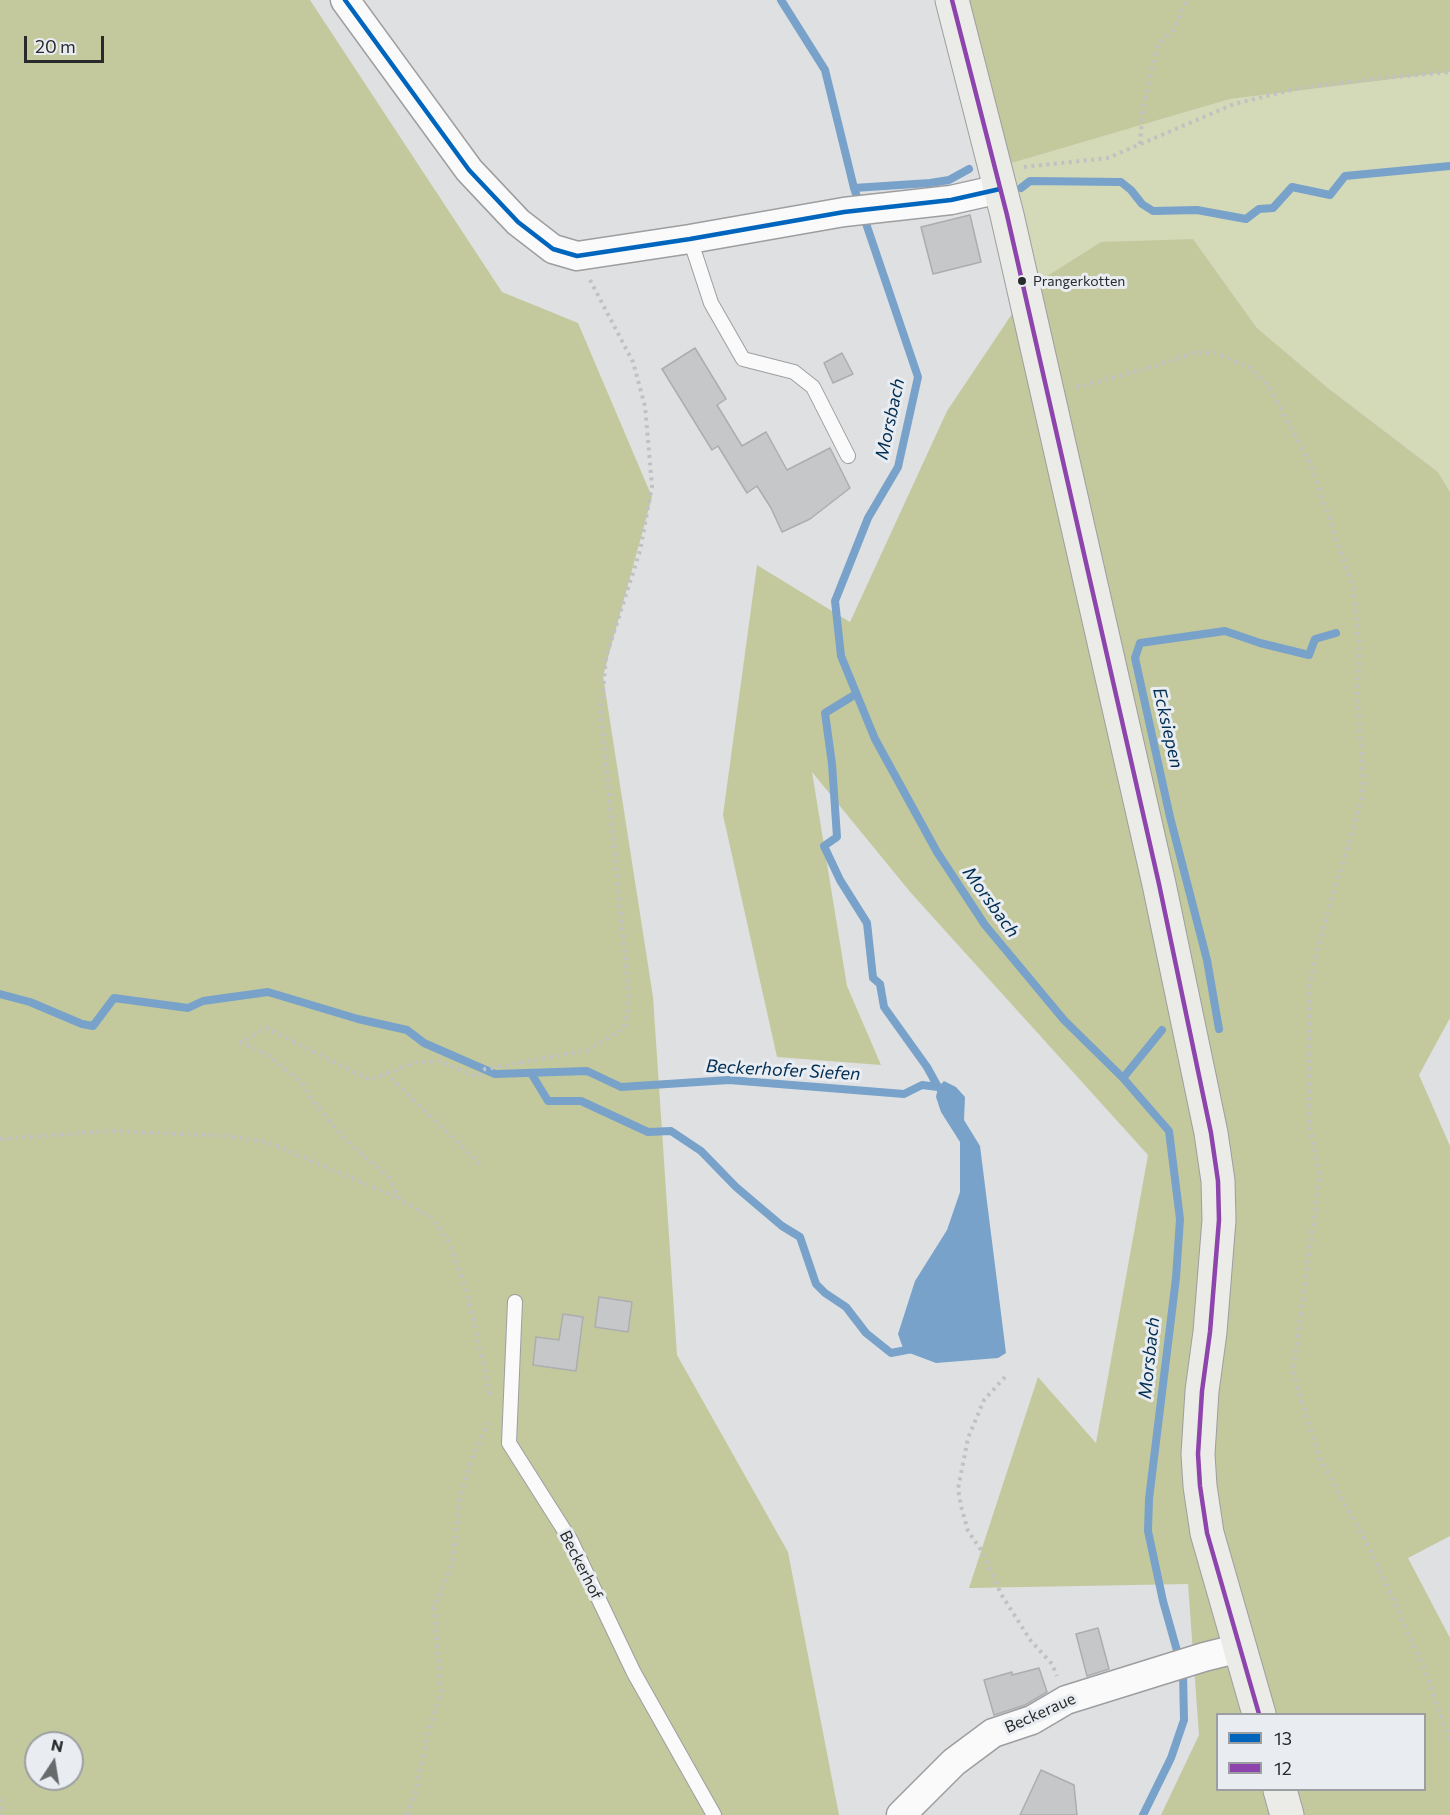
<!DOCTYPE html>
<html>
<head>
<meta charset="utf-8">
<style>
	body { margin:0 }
	#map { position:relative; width:1450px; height:1815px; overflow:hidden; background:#dee0e2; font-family:Commissioner,sans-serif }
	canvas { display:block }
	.legend { position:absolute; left:1216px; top:1713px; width:210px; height:78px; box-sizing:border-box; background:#e9edf1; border:2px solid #9c9fa2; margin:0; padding:8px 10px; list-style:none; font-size:18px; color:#282a2b }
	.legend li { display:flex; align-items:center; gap:12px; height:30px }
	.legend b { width:30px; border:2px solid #9c9fa2 }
	.north { position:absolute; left:24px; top:1731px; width:60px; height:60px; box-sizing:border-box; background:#e9edf1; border:2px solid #9c9fa2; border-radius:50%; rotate:12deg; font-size:16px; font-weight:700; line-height:24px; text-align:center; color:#282a2b }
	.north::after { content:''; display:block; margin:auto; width:21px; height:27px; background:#686a6b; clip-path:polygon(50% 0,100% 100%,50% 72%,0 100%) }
	.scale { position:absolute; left:24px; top:36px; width:80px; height:27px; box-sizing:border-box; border:3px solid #282a2b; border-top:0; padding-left:8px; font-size:18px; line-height:21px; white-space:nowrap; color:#282a2b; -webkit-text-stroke:4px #e9edf1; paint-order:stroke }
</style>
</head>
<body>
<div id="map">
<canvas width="1450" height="1815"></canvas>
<ul class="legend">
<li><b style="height:8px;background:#0065bd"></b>13</li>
<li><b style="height:8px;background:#8e44ad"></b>12</li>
</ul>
<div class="north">N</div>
<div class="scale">20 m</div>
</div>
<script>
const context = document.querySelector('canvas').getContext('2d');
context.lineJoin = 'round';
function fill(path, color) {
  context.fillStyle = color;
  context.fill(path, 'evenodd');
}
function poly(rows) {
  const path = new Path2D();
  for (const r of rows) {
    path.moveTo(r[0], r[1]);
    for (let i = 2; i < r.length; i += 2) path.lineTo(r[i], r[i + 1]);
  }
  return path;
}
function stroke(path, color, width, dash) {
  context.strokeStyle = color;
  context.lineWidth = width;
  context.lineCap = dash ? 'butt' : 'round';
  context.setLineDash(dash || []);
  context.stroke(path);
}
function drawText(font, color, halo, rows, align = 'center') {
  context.font = font + ' Commissioner,sans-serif';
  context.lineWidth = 6;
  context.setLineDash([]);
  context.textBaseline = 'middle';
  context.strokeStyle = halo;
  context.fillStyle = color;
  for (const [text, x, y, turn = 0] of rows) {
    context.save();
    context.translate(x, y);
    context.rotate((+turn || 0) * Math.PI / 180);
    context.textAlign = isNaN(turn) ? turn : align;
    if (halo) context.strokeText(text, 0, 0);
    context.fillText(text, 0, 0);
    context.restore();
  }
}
fill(poly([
	[1450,72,1450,492,1438,472,1328,388,1257,328,1193,239,1030,287,998,167,1230,99]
]), '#d4d9b8');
fill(poly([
	[0,0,310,0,502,292,578,323,652,497,603,676,653,997,677,1355,788,1552,839,1815,0,1815],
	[36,1743,72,1743,72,1779,36,1779],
	[957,0,1450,0,1450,72,1230,99,998,167],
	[1193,239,1257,328,1328,388,1438,472,1450,492,1450,1018,1419,1075,1450,1146,1450,1536,1408,1558,1450,1638,1450,1815,1161,1815,1199,1735,1188,1584,969,1588,1038,1377,1096,1443,1148,1155,911,893,812,772,847,986,881,1065,777,1057,723,815,757,565,850,622,947,411,1030,287,1101,242],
	[1218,1714,1424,1714,1424,1790,1218,1790]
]), '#c4c99d');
fill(poly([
	[944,1081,956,1087,965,1097,964,1120,980,1146,1006,1353,998,1358,936,1363,904,1351,898,1334,915,1281,947,1230,960,1192,960,1142,941,1112,936,1097,938,1087]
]), '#78a2ca');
stroke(poly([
	[781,0,825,70,854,188,918,377,898,467,868,518,835,601,841,656,875,739,937,852,985,925,1064,1020,1123,1078,1169,1131,1180,1219,1176,1278,1149,1499,1148,1531,1163,1601,1183,1672,1184,1720,1171,1758,1143,1815],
	[854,188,930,183,949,180,969,169],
	[1021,188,1030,181,1121,182,1131,190,1142,204,1153,211,1197,210,1246,219,1259,209,1273,208,1292,187,1330,195,1345,176,1450,166],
	[0,994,30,1002,82,1024,93,1026,114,998,188,1008,203,1001,268,992,358,1019,407,1030,424,1043,495,1074,587,1071,621,1087,729,1080,904,1094,922,1085,938,1087,927,1067,884,1007,880,984,873,978,867,923,840,880,824,846,837,837,832,764,825,713,856,694],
	[1219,1029,1207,960,1170,817,1135,658,1140,643,1225,631,1260,643,1309,655,1315,639,1336,633],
	[531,1073,548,1101,581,1101,648,1132,671,1131,701,1151,736,1187,782,1226,800,1237,816,1284,825,1293,846,1307,866,1333,891,1353,912,1349],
	[1123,1078,1162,1030]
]), '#78a2ca', 8);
const building = poly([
	[970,215,981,262,933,274,921,227,970,215],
	[695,348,726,399,717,405,742,446,766,432,787,470,830,448,850,488,810,519,782,532,771,508,757,486,747,493,718,446,712,450,662,369,695,348],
	[842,353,853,374,833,383,824,363,842,353],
	[599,1297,632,1302,628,1332,595,1327,599,1297],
	[563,1314,583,1317,576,1371,533,1365,536,1337,559,1340,563,1314],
	[1098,1628,1109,1669,1087,1676,1076,1634,1098,1628],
	[1039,1668,1047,1692,1025,1705,994,1715,984,1680,1012,1672,1012,1675,1039,1668],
	[1041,1770,1074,1785,1077,1815,1020,1815,1041,1770]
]);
fill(building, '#c6c7c9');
stroke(building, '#abadae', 1.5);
const service = poly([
	[690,239,711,303,743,359,794,372,813,387,848,456],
	[515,1302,509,1443,571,1541,634,1673,714,1815]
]);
const minor = poly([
	[345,0,469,170,518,222,553,249,577,256,690,239,844,212,951,200,1000,189],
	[901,1815,954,1762,993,1733,1032,1720,1066,1700,1204,1657,1240,1648]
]);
const secondary = poly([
	[952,0,1007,215,1159,884,1211,1133,1218,1181,1219,1220,1210,1332,1202,1391,1198,1454,1200,1486,1207,1533,1259,1714],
	[1280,1790,1287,1815]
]);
stroke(service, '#9d9ea0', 16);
stroke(minor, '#9d9ea0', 31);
stroke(secondary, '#9d9ea0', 35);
stroke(poly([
	[1140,144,1143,107,1158,45,1173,30,1187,0],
	[1024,167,1108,158,1234,104,1300,88,1374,79,1450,72],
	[1077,385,1078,387,1155,366,1197,352,1216,353,1249,367,1268,385,1311,465,1353,588,1359,642,1358,702,1363,779,1361,801,1317,950,1310,983,1310,1128,1320,1175,1293,1371,1318,1455,1372,1553,1426,1673,1450,1742],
	[386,1073,480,1164],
	[0,1139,110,1131,227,1136,268,1142,400,1199],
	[1005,1377,984,1400,968,1438,958,1489,961,1506,968,1531,983,1553,1001,1594,1031,1641,1052,1664,1057,1676],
	[490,1394,467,1292,448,1240,431,1217,400,1200,389,1178,345,1139,312,1100,302,1083,269,1056,241,1042,267,1028,370,1080,413,1063,440,1061,477,1077,485,1069,589,1050,624,1028,629,998,601,715,606,657,640,551,652,486,645,406,633,362,590,280],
	[0,1799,2,1815],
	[407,1815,416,1789,427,1738,441,1690,434,1607,452,1564,460,1495,471,1461,488,1423]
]), '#c1c1c2', 4, [3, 4.5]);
stroke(service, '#fafafb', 14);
stroke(minor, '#fafafb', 28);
stroke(secondary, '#ebebe8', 33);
stroke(poly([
	[345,0,469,170,518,222,553,249,577,256,690,239,844,212,951,200,1000,189]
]), '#0065bd', 4.5);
stroke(poly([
	[952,0,1007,215,1159,884,1211,1133,1218,1181,1219,1220,1210,1332,1202,1391,1198,1454,1200,1486,1207,1533,1259,1714]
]), '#8e44ad', 4.5);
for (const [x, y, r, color] of [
	[1022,281,5,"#282a2b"]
]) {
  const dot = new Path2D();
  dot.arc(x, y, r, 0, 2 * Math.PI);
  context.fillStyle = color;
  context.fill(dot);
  stroke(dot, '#e9edf1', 2);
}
drawText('14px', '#282a2b', '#e9edf1', [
	["Prangerkotten",1033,281]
], 'left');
drawText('16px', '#282a2b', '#e9edf1', [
	["Beckerhof",581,1565,63],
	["Beckeraue",1040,1713,-24]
]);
drawText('italic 18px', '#012e53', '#e9edf1', [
	["Morsbach",890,419,-78],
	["Ecksiepen",1168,728,77],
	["Morsbach",991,902,54],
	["Beckerhofer Siefen",783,1070,3],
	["Morsbach",1149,1358,-84]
]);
</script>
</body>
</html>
